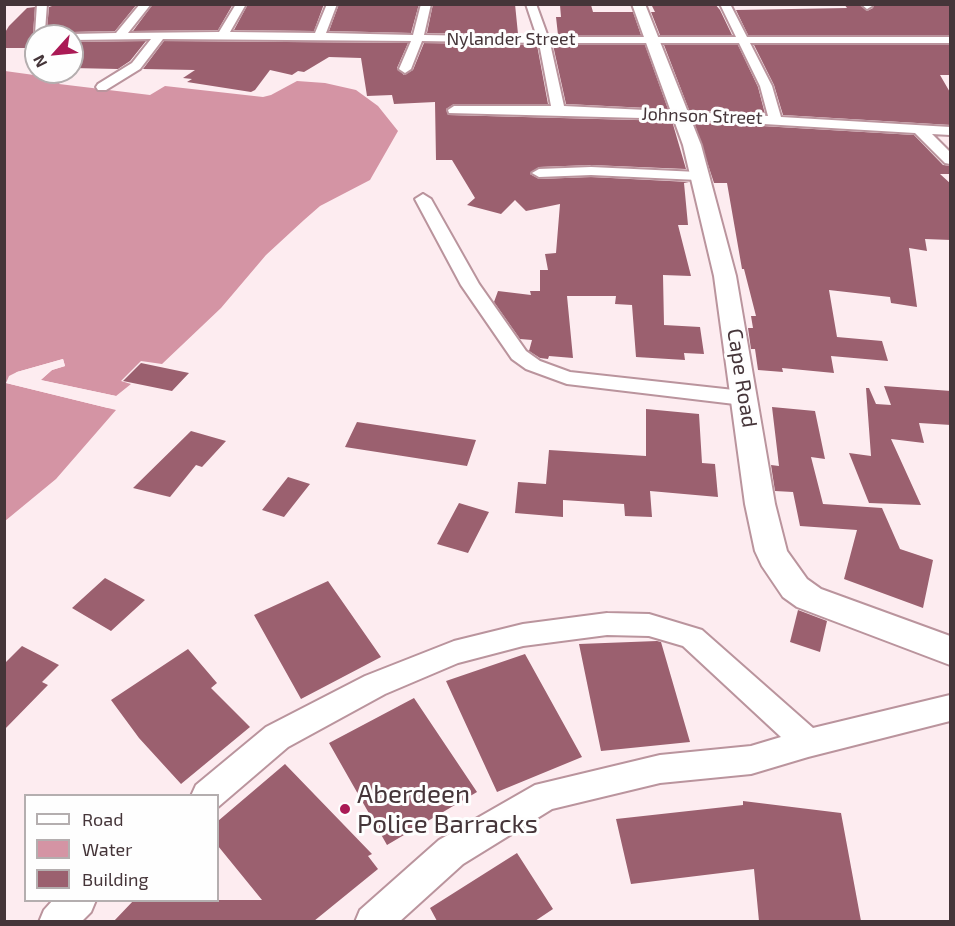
<!DOCTYPE html>
<html>
<head>
<meta charset="utf-8">
<style>
	body { margin:0 }
	#map { position:relative; width:955px; height:926px; overflow:hidden; background:#fdecf0; font-family:"Exo 2",sans-serif }
	canvas { display:block }
	.frame { position:absolute; inset:0; border:6px solid #453539; pointer-events:none }
	.legend { position:absolute; left:24px; top:794px; width:195px; height:108px; box-sizing:border-box; background:#fefefe; border:2px solid #b4aeaf; margin:0; padding:8px 10px; list-style:none; font-size:18px; color:#453539 }
	.legend li { display:flex; align-items:center; gap:12px; height:30px }
	.legend b { width:30px; border:2px solid #b4aeaf }
	.north { position:absolute; left:24px; top:24px; width:60px; height:60px; box-sizing:border-box; background:#fefefe; border:2px solid #b4aeaf; border-radius:50%; rotate:243deg; font-size:16px; font-weight:700; line-height:24px; text-align:center; color:#453539 }
	.north::after { content:''; display:block; margin:auto; width:21px; height:27px; background:#aa1a55; clip-path:polygon(50% 0,100% 100%,50% 72%,0 100%) }
</style>
</head>
<body>
<div id="map">
<canvas width="955" height="926"></canvas>
<div class="frame"></div>
<ul class="legend">
<li><b style="height:8px;background:#fff"></b>Road</li>
<li><b style="height:16px;background:#d494a4"></b>Water</li>
<li><b style="height:16px;background:#9b606f"></b>Building</li>
</ul>
<div class="north">N</div>
</div>
<script>
const context = document.querySelector('canvas').getContext('2d');
context.lineJoin = 'round';
function fill(path, color) {
  context.fillStyle = color;
  context.fill(path, 'evenodd');
}
function poly(rows) {
  const path = new Path2D();
  for (const r of rows) {
    path.moveTo(r[0], r[1]);
    for (let i = 2; i < r.length; i += 2) path.lineTo(r[i], r[i + 1]);
  }
  return path;
}
function stroke(path, color, width, dash) {
  context.strokeStyle = color;
  context.lineWidth = width;
  context.lineCap = dash ? 'butt' : 'round';
  context.setLineDash(dash || []);
  context.stroke(path);
}
function drawText(font, color, halo, rows, align = 'center') {
  context.font = font + ' "Exo 2",sans-serif';
  context.lineWidth = 6;
  context.setLineDash([]);
  context.textBaseline = 'middle';
  context.strokeStyle = halo;
  context.fillStyle = color;
  for (const [text, x, y, turn = 0] of rows) {
    context.save();
    context.translate(x, y);
    context.rotate((+turn || 0) * Math.PI / 180);
    context.textAlign = isNaN(turn) ? turn : align;
    if (halo) context.strokeText(text, 0, 0);
    context.fillText(text, 0, 0);
    context.restore();
  }
}
fill(poly([
	[5,71,63,79,59,84,150,95,165,86,263,97,271,95,297,81,325,83,356,90,378,106,398,131,370,180,320,206,304,220,266,255,221,308,162,364,141,361,121,381,131,384,116,396,40,380,52,370,65,366,63,359,17,372,6,383,116,410,56,479,5,521]
]), '#d494a4');
fill(poly([
	[63,359,65,366,52,370,41,380,116,396,114,399,48,386,38,381,38,378,44,372,61,363,18,375,10,381,110,406,108,408,6,383,9,376,17,372]
]), '#fdecf0');
fill(poly([
	[58,4,137,4,115,31,72,32,65,36,47,29,49,7],
	[153,4,233,4,218,30,133,31],
	[248,4,324,4,314,31,234,30],
	[339,4,419,4,411,33,329,31],
	[433,4,515,4,518,34,427,33],
	[651,4,715,4,720,10,732,35,660,35,651,12,655,12],
	[844,4,859,4,867,11,873,8,874,4,951,4,951,35,748,35,736,10,847,8],
	[560,5,591,5,593,12,633,12,641,35,558,35,556,17,561,17],
	[35,7,33,34,36,36,36,48,4,48,4,34,9,26,27,8],
	[146,41,130,61,118,69,72,68,72,42],
	[164,41,408,43,397,68,404,75,413,70,424,43,537,45,548,104,454,104,446,109,448,115,672,121,686,169,591,165,539,167,530,174,539,179,591,177,689,182,684,183,688,225,678,225,691,276,663,275,664,325,700,327,704,354,684,353,685,360,636,357,632,305,615,304,616,296,567,296,573,358,549,356,548,359,540,358,529,351,532,340,520,339,494,302,498,291,531,295,530,291,540,291,540,270,548,270,545,254,556,253,560,204,526,211,515,200,501,214,467,205,475,198,452,160,436,160,435,102,394,104,392,95,367,96,361,58,329,57,304,72,298,71,292,75,270,70,255,90,251,92,187,82,192,79,183,78,195,70,143,69],
	[553,45,645,45,668,109,566,104],
	[664,45,738,45,758,87,765,114,689,110],
	[754,45,951,45,951,75,940,75,951,94,951,125,783,115,774,85],
	[694,122,914,135,943,165,951,166,951,174,940,174,951,184,951,240,925,239,927,251,909,248,917,307,891,303,890,297,829,290,837,337,882,341,888,361,831,356,834,373,782,368,783,372,758,370,755,349,751,349,748,328,753,328,751,316,756,316,744,269,742,269,727,183,714,183],
	[141,363,189,373,172,391,123,381],
	[884,386,951,391,951,425,919,423,924,443,891,439,921,505,869,503,849,453,871,456,866,388,869,388,876,404,891,405],
	[772,407,815,411,825,459,811,457,823,504,882,508,900,549,933,560,923,608,844,579,857,530,800,526,793,492,775,491,771,465,779,466],
	[646,409,699,414,702,463,715,464,718,497,650,491,652,517,625,516,624,504,563,500,563,517,515,513,518,482,546,484,549,450,646,456],
	[357,422,476,440,467,466,345,447],
	[191,431,226,441,202,467,196,465,170,497,133,488],
	[288,477,310,484,284,517,262,510],
	[459,503,489,512,468,553,437,544],
	[105,578,145,600,111,631,72,608],
	[328,581,381,657,301,699,254,615],
	[798,610,827,621,820,652,790,642],
	[657,641,661,642,690,742,601,751,579,644],
	[22,646,59,665,42,682,48,685,4,730,4,664],
	[188,649,217,683,211,688,250,727,181,784,139,738,111,700],
	[525,654,582,757,497,792,446,681],
	[414,698,477,792,387,845,329,743],
	[285,764,372,854,368,856,378,869,314,921,114,921,134,900,262,900,218,846,218,821],
	[743,801,841,813,861,921,759,921,754,869,631,884,616,819,743,805],
	[517,853,553,909,535,921,437,921,430,908]
]), '#9b606f');
const minor = poly([
	[37,4,47,4,45,31,59,36,35,34,37,4],
	[140,4,151,4,128,33,219,32,236,4,246,4,230,32,315,33,327,4,337,4,326,33,413,35,421,4,431,4,424,35,537,37,526,4,536,4,548,37,736,37,720,4,730,4,747,37,950,37,950,43,750,43,772,86,781,117,950,127,950,135,932,134,950,152,950,164,945,163,915,133,680,119,449,113,448,110,454,106,551,106,539,43,422,41,411,69,405,73,399,69,411,41,163,39,140,69,106,90,98,90,96,87,98,84,132,63,151,39,72,40,72,36,67,36,72,34,116,33,140,4],
	[550,43,739,43,760,86,768,116,564,106,550,43],
	[861,4,871,4,872,6,867,9,861,4],
	[591,167,698,172,705,176,698,180,591,175,539,177,532,173,539,169,591,167],
	[423,194,431,199,479,284,526,351,540,361,570,372,743,391,750,393,753,398,750,403,743,405,567,384,526,369,512,359,461,285,415,199,423,194],
	[607,613,649,614,702,630,813,728,950,695,950,721,808,757,751,774,660,783,552,809,463,864,399,922,355,922,360,910,439,840,535,785,660,755,751,746,781,737,683,646,649,636,607,635,523,646,458,663,385,694,288,747,218,807,218,796,191,796,196,785,266,727,365,676,454,641,523,624,607,613],
	[53,900,96,900,91,912,81,922,39,922,44,910,53,900]
]);
const tertiary = poly([
	[632,4,645,4,701,145,736,276,775,504,787,551,807,579,821,589,950,636,950,665,797,607,783,597,762,566,755,551,745,504,714,276,683,145,632,4]
]);
stroke(minor, '#ba949d', 4);
stroke(tertiary, '#ba949d', 4);
fill(minor, '#fff');
fill(tertiary, '#fff');
for (const [x, y, r, color] of [
	[345,809,6,"#aa1a55"]
]) {
  const dot = new Path2D();
  dot.arc(x, y, r, 0, 2 * Math.PI);
  context.fillStyle = color;
  context.fill(dot);
  stroke(dot, '#fefefe', 2);
}
drawText('18px', '#453539', '#fefefe', [
	["Nylander Street",511,39],
	["Johnson Street",702,116,2]
]);
drawText('21px', '#453539', '#fefefe', [
	["Cape Road",742,378,81]
]);
drawText('26px', '#453539', '#fefefe', [
	["Aberdeen",357,794],
	["Police Barracks",357,824]
], 'left');
</script>
</body>
</html>
